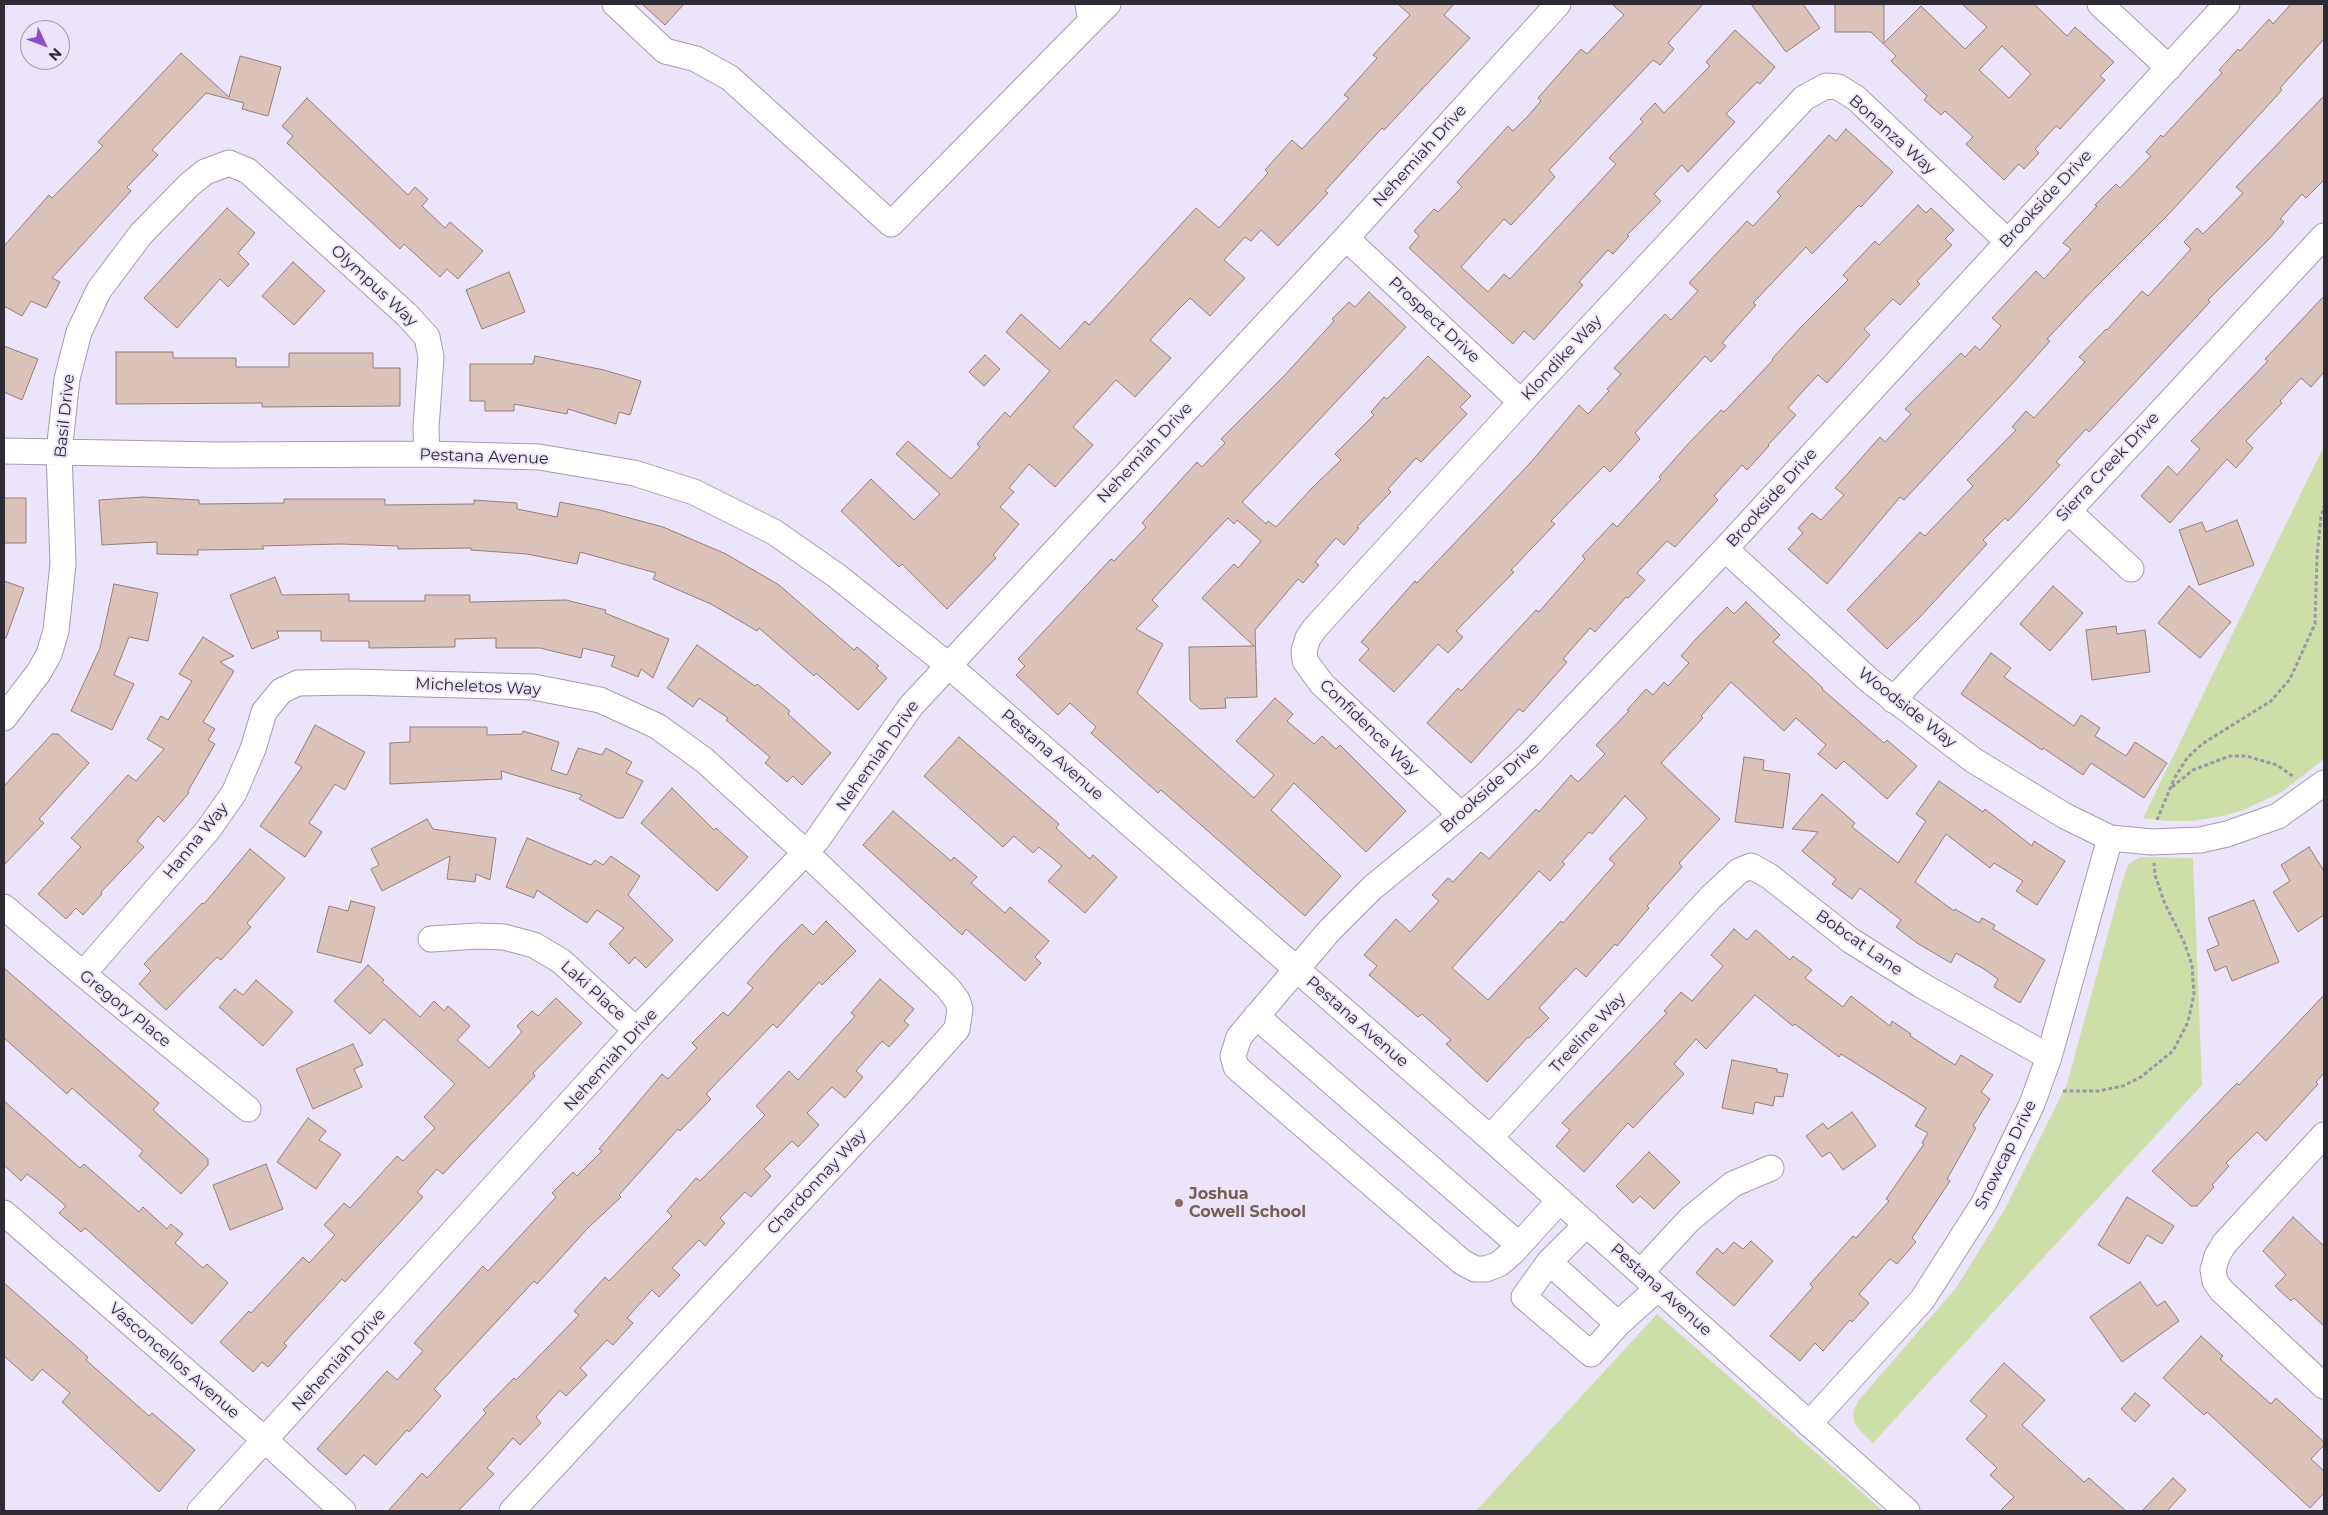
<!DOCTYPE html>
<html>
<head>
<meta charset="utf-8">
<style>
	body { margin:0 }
	#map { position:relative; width:2328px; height:1515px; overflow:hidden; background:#ece4fb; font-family:Montserrat,sans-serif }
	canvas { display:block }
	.frame { position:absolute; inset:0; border:5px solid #2f2b34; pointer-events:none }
	.north { position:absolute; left:20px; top:20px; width:50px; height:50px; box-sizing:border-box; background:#ece4fb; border:1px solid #a09aab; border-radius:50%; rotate:133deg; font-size:14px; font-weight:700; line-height:20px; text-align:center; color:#2f2b34 }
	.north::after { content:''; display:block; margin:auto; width:18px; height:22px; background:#8d4fc4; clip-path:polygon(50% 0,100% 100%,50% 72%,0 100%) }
</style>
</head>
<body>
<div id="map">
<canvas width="2328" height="1515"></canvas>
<div class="frame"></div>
<div class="north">N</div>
</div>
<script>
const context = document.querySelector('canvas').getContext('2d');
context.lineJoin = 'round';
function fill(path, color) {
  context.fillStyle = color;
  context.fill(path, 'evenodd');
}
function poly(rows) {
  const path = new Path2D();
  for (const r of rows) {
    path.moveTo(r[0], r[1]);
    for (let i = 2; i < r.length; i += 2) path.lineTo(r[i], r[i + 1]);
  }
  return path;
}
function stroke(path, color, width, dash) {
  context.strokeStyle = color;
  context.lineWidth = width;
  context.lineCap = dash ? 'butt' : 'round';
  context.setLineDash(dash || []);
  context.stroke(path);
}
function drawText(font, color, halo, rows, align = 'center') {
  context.font = font + ' Montserrat,sans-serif';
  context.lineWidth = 4;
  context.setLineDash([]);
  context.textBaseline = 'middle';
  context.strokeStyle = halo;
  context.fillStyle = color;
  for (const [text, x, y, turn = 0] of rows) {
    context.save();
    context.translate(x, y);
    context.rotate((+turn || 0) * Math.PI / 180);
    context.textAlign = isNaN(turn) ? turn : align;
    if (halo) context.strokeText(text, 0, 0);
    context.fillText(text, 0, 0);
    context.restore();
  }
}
fill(poly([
	[2324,446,2324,759,2282,792,2243,810,2224,816,2192,821,2169,821,2143,818],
	[2140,857,2193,858,2202,1085,1873,1443,1859,1430,1854,1422,1853,1412,1858,1401,1956,1288,2005,1209,2067,1084,2122,882,2129,864],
	[1657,1314,1883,1511,1476,1511]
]), '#cddea8');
const building = poly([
	[642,4,684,4,665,25,642,4],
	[1398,4,1454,4,1444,15,1470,38,1384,130,1382,128,1325,191,1328,193,1278,246,1261,230,1251,241,1245,237,1224,260,1245,278,1210,316,1190,298,1176,312,1150,340,1171,358,1135,397,1116,380,1095,403,1073,427,1093,445,1055,487,1029,464,1009,488,1014,492,1000,507,1019,524,993,555,996,558,947,609,902,564,899,567,841,511,871,479,914,520,940,494,896,454,908,441,951,479,980,447,977,444,1005,412,1010,417,1050,371,1006,332,1021,314,1060,349,1085,321,1089,325,1196,208,1219,228,1268,173,1265,170,1292,140,1302,149,1349,98,1344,95,1377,58,1373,55,1410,15,1398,4],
	[1612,4,1703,4,1668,43,1674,49,1660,65,1653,60,1549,170,1555,177,1525,210,1511,225,1504,219,1461,267,1488,292,1504,274,1510,279,1616,164,1609,158,1643,122,1640,119,1655,103,1664,113,1710,66,1706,62,1735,30,1775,67,1760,84,1757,82,1726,114,1735,122,1688,172,1682,165,1654,194,1661,201,1627,235,1629,236,1613,254,1608,250,1579,282,1583,285,1534,340,1524,331,1513,344,1409,248,1419,236,1414,231,1434,209,1438,212,1462,187,1457,182,1508,126,1513,131,1528,116,1541,101,1538,98,1581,49,1587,54,1624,15,1612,4],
	[1751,4,1803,4,1820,28,1786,52,1751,4],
	[1835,4,1884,4,1884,43,1921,6,1965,49,1987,27,1962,4,2034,4,2067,36,2075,27,2114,62,2100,76,2105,80,2060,129,2056,126,2035,149,2039,153,2024,169,2019,164,2004,180,1966,144,1973,137,1945,111,1941,115,1924,100,1927,96,1891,61,1896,56,1871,32,1835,32,1835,4],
	[2002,46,2031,74,2009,98,1979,70,2002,46],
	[2291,4,2324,4,2324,39,2280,88,2282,90,2168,215,2091,292,2047,339,2050,341,2012,384,1904,500,1900,497,1827,584,1788,549,1803,533,1798,528,1812,513,1821,520,1844,495,1835,488,1880,437,1885,442,1911,414,1905,409,1961,353,1965,357,1975,346,1980,350,2001,326,1992,318,2036,271,2044,279,2071,249,2063,243,2097,206,2095,205,2116,184,2120,188,2151,156,2146,152,2161,135,2163,137,2222,73,2219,70,2238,49,2240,51,2269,19,2273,24,2291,4],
	[181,53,229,97,240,56,281,67,268,116,242,109,244,103,206,93,152,150,158,155,127,187,131,191,52,278,60,282,46,308,31,301,22,316,4,306,4,246,49,195,52,198,103,146,98,142,181,53],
	[2324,96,2324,180,2306,198,2302,194,2280,219,2284,222,2269,239,2208,300,2210,302,2089,432,2086,429,2056,462,2060,465,2026,502,2008,521,2005,518,1983,540,1987,544,1920,617,1887,649,1847,610,1920,532,1925,536,1973,486,1967,480,2016,430,2012,427,2026,411,2034,418,2085,362,2079,357,2106,329,2107,330,2142,291,2148,296,2191,249,2184,242,2197,228,2203,234,2217,220,2243,193,2236,187,2324,96],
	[307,98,408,195,415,187,428,199,422,206,445,228,450,222,483,251,458,279,447,269,440,277,404,244,400,249,287,143,293,136,282,126,307,98],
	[1846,129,1893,172,1861,207,1859,205,1812,254,1806,247,1753,303,1756,305,1722,343,1726,346,1711,362,1705,356,1635,433,1640,439,1610,472,1604,466,1551,521,1555,524,1511,570,1514,572,1456,631,1463,637,1448,653,1438,644,1394,692,1359,660,1369,649,1361,642,1415,581,1417,583,1532,461,1579,405,1588,414,1609,391,1607,389,1621,374,1614,368,1665,314,1671,320,1698,291,1689,283,1747,221,1753,226,1781,196,1777,192,1829,135,1836,141,1846,129],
	[1918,205,1926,213,1931,208,1954,230,1945,239,1952,245,1917,281,1920,284,1900,305,1893,299,1864,329,1870,335,1827,383,1818,375,1803,391,1788,408,1796,415,1768,445,1769,446,1747,470,1742,465,1714,496,1718,500,1675,547,1667,541,1637,573,1645,580,1628,598,1626,597,1595,632,1590,628,1563,659,1567,662,1546,686,1523,712,1519,709,1471,763,1427,723,1458,688,1461,691,1536,610,1539,612,1585,559,1582,556,1613,523,1617,527,1661,479,1659,477,1688,444,1721,410,1724,412,1773,360,1772,359,1801,327,1848,280,1843,275,1875,241,1879,245,1918,205],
	[227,208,255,233,238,253,249,264,228,287,220,279,177,328,144,298,227,208],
	[293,262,325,291,294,325,262,296,293,262],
	[509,272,525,312,482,329,466,290,509,272],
	[1369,292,1406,327,1242,502,1266,524,1268,521,1276,527,1313,487,1341,460,1335,454,1374,415,1371,412,1384,397,1387,399,1428,356,1471,396,1460,407,1467,414,1421,462,1416,458,1388,489,1391,492,1357,527,1359,528,1344,545,1336,538,1315,562,1319,565,1303,583,1298,579,1255,630,1257,697,1225,698,1226,708,1200,709,1190,700,1189,647,1254,646,1202,598,1234,564,1238,568,1261,541,1237,520,1234,524,1228,518,1210,537,1152,600,1158,606,1136,629,1163,644,1137,693,1254,798,1274,775,1236,741,1275,698,1293,714,1287,721,1314,744,1322,736,1336,749,1340,745,1406,811,1366,852,1294,783,1271,810,1341,876,1305,916,1161,790,1158,793,1091,733,1096,727,1070,703,1058,715,1016,675,1025,666,1018,659,1111,559,1114,561,1146,527,1142,523,1197,462,1202,467,1225,443,1221,439,1284,376,1334,321,1332,319,1349,302,1355,307,1369,292],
	[2324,296,2324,372,2311,387,2301,378,2280,401,2282,403,2246,441,2253,448,2236,468,2227,459,2170,523,2141,496,2168,466,2177,475,2200,449,2191,441,2268,361,2265,359,2324,296],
	[4,346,38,359,22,400,4,392,4,346],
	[116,352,173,352,173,358,236,358,236,367,289,367,289,353,373,353,373,368,400,368,400,406,262,407,262,403,116,404,116,352],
	[985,355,1000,369,984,386,969,372,985,355],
	[535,356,604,370,641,381,630,415,619,412,616,424,568,409,567,414,514,404,514,411,485,411,485,401,470,401,470,364,533,364,535,356],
	[143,497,199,500,199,504,284,503,284,499,385,499,385,505,474,504,474,500,517,503,517,509,557,517,560,502,600,510,663,527,726,554,779,585,854,650,857,647,879,666,876,668,887,678,858,710,816,673,814,676,759,628,757,631,711,604,653,579,656,573,580,552,577,564,527,554,471,550,471,548,398,549,398,546,340,544,262,546,264,549,198,550,198,555,157,554,157,542,102,545,99,500,143,497],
	[4,498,26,498,26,543,4,543,4,498],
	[2237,520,2254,565,2199,585,2179,530,2202,522,2206,532,2237,520],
	[275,577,282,595,349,594,349,601,425,601,425,595,470,595,470,602,566,600,606,610,605,613,669,639,653,678,641,669,638,677,611,666,615,656,583,648,581,658,540,648,496,648,496,638,455,639,455,647,369,648,369,641,321,641,321,631,277,631,279,638,252,649,230,595,275,577],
	[4,581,24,588,6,638,4,637,4,581],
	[114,584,158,593,148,641,129,637,114,675,134,684,112,730,71,711,100,648,114,584],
	[2053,586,2083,613,2050,651,2020,624,2053,586],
	[2189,586,2231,622,2200,658,2158,623,2189,586],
	[1746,602,1780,635,1773,642,1823,688,1822,689,1884,743,1887,740,1917,766,1887,799,1844,761,1836,769,1818,754,1826,745,1796,718,1784,731,1731,682,1701,716,1703,718,1661,763,1720,819,1679,863,1682,867,1647,906,1649,908,1617,946,1615,944,1586,977,1576,968,1539,1008,1549,1018,1529,1038,1528,1037,1487,1082,1446,1044,1451,1040,1422,1014,1418,1017,1369,975,1377,966,1364,955,1396,919,1410,932,1439,901,1432,895,1448,878,1453,882,1481,852,1489,859,1536,809,1539,812,1571,775,1578,782,1605,754,1596,745,1629,711,1627,710,1646,689,1653,695,1664,682,1668,686,1689,663,1681,656,1693,642,1727,607,1734,614,1746,602],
	[1625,796,1647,818,1609,859,1615,864,1563,923,1561,921,1488,1000,1452,968,1539,871,1550,881,1565,864,1562,862,1589,832,1592,834,1625,796],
	[2116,626,2117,634,2145,630,2150,672,2092,680,2086,630,2116,626],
	[203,637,234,656,220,662,234,671,203,722,215,729,208,740,215,744,188,791,189,793,164,822,158,816,137,841,144,847,101,892,102,894,83,915,76,908,66,919,38,894,81,847,71,838,128,775,136,781,164,749,147,739,161,716,168,720,192,681,179,674,203,637],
	[697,645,755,686,757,684,790,711,788,714,831,753,802,785,793,776,787,782,765,763,770,757,726,720,728,718,699,698,693,707,667,688,697,645],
	[1991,653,2011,668,2004,677,2074,726,2081,715,2100,728,2095,736,2126,756,2135,742,2167,763,2144,798,2091,763,2083,775,2043,748,2042,750,1961,694,1991,653],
	[315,725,365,752,345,790,335,784,309,823,322,832,305,857,260,826,302,767,295,763,315,725],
	[410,727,487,727,487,735,522,734,523,731,559,742,551,770,567,775,578,748,602,755,606,748,632,762,626,773,643,781,623,818,617,818,579,799,582,795,501,771,502,779,390,784,390,743,410,742,410,727],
	[52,734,58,734,89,763,39,819,44,823,4,865,4,786,52,734],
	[959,737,1059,824,1056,828,1090,859,1093,855,1117,877,1085,913,1048,881,1062,866,1039,847,1033,853,1014,836,1003,847,924,776,959,737],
	[1744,757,1764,760,1763,770,1790,774,1783,828,1735,822,1744,757],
	[1939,781,1983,812,1985,809,2032,846,2034,841,2065,861,2037,905,2016,891,2023,881,1994,863,1990,868,1946,834,1915,882,1954,911,1955,909,1979,923,1982,918,1995,925,1993,929,2045,960,2020,1003,1994,987,1998,979,1984,969,1956,953,1951,963,1917,943,1896,927,1901,920,1860,888,1852,899,1832,884,1836,879,1802,851,1818,832,1792,829,1822,794,1855,823,1852,827,1898,863,1926,821,1916,814,1939,781],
	[672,788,714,830,716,828,748,857,717,891,641,823,672,788],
	[893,811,951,861,954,857,977,877,971,883,1005,913,1010,907,1049,941,1035,957,1041,963,1025,981,966,929,962,935,863,845,893,811],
	[427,819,433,829,496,838,490,880,476,874,475,882,447,879,450,856,382,891,371,869,379,865,371,849,427,819],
	[527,838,591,865,595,860,603,865,611,856,640,876,628,895,673,940,646,968,635,957,629,964,609,944,624,928,597,910,587,923,537,890,534,898,506,887,527,838],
	[2309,847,2324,871,2324,915,2298,932,2273,892,2290,881,2281,865,2309,847],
	[250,849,285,878,247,923,251,927,221,960,217,957,166,1010,139,984,151,971,144,964,202,903,204,904,250,849],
	[2254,900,2279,962,2232,981,2226,966,2215,971,2207,950,2219,945,2208,918,2254,900],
	[351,901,375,907,361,963,317,952,329,906,348,911,351,901],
	[826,921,856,951,822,985,819,982,777,1028,773,1024,706,1094,711,1099,680,1131,678,1129,619,1195,621,1197,588,1228,537,1284,534,1281,434,1389,441,1396,409,1432,407,1430,376,1465,364,1455,346,1475,317,1449,387,1371,397,1380,423,1351,414,1343,483,1266,488,1271,556,1197,552,1193,573,1172,577,1176,602,1151,599,1149,662,1074,668,1079,697,1048,692,1043,723,1012,728,1016,753,988,747,983,779,947,802,924,813,935,826,921],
	[1734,929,1747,940,1756,930,1790,960,1793,956,1812,970,1805,978,1843,1007,1851,996,1890,1026,1892,1021,1911,1034,1910,1036,1955,1065,1961,1055,1993,1075,1981,1092,1990,1099,1973,1126,1976,1128,1947,1179,1950,1181,1912,1238,1916,1242,1897,1264,1890,1259,1859,1294,1869,1303,1852,1322,1850,1320,1823,1351,1815,1343,1800,1361,1770,1336,1813,1287,1810,1284,1853,1236,1856,1238,1889,1201,1886,1199,1924,1144,1922,1143,1928,1133,1915,1126,1926,1108,1841,1054,1839,1057,1795,1024,1793,1026,1755,995,1706,1049,1696,1039,1674,1064,1684,1074,1633,1128,1628,1123,1584,1172,1556,1146,1570,1130,1562,1123,1667,1013,1664,1011,1681,992,1692,1001,1723,966,1711,955,1734,929],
	[368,965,384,980,382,982,420,1017,434,1001,444,1011,448,1006,470,1026,457,1040,489,1068,522,1032,517,1026,532,1011,538,1016,556,998,582,1023,533,1073,535,1076,443,1174,437,1169,417,1192,423,1197,345,1282,342,1279,284,1343,287,1346,268,1367,262,1362,253,1372,220,1342,249,1311,251,1313,303,1257,309,1263,335,1235,324,1225,344,1203,350,1208,397,1156,403,1161,435,1128,424,1117,455,1084,384,1019,370,1034,334,1001,368,965],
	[4,968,159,1103,153,1110,208,1159,208,1165,181,1194,139,1156,143,1151,72,1088,67,1094,4,1038,4,968],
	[880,979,914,1009,904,1021,909,1025,889,1047,882,1041,856,1071,863,1077,845,1098,832,1087,807,1113,819,1125,798,1147,792,1141,764,1169,771,1176,751,1197,745,1192,720,1218,725,1223,705,1246,699,1240,672,1268,680,1275,659,1297,652,1290,627,1318,633,1323,613,1345,607,1340,580,1368,587,1375,566,1396,560,1390,536,1417,541,1423,520,1445,513,1438,487,1468,494,1474,458,1511,388,1511,422,1473,427,1478,486,1413,483,1410,514,1378,516,1380,579,1315,574,1311,605,1277,609,1281,672,1216,667,1211,696,1178,700,1181,765,1115,756,1106,789,1071,798,1080,855,1016,851,1013,880,979],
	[256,980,293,1012,263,1046,219,1007,235,989,243,995,256,980],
	[2324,995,2324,1073,2316,1082,2318,1084,2266,1141,2257,1132,2226,1163,2229,1166,2212,1185,2214,1187,2197,1206,2191,1206,2152,1171,2237,1083,2239,1085,2324,995],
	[353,1044,363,1065,354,1069,362,1087,313,1109,296,1069,353,1044],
	[1732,1060,1777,1069,1777,1072,1788,1074,1783,1097,1775,1096,1773,1106,1755,1102,1753,1114,1722,1108,1732,1060],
	[4,1101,80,1168,84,1164,139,1212,143,1207,167,1229,171,1224,183,1234,175,1243,203,1268,207,1264,228,1283,192,1324,85,1228,81,1232,59,1213,66,1206,39,1183,27,1174,21,1181,4,1165,4,1101],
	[1852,1112,1876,1146,1843,1170,1830,1152,1822,1157,1806,1136,1823,1123,1828,1129,1852,1112],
	[308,1118,326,1131,319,1140,341,1154,316,1189,277,1162,308,1118],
	[1649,1152,1680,1182,1654,1209,1640,1196,1633,1203,1616,1186,1649,1152],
	[266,1164,283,1209,230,1230,213,1185,266,1164],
	[2127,1197,2174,1226,2162,1244,2147,1235,2129,1264,2098,1245,2127,1197],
	[2293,1217,2324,1246,2324,1326,2294,1298,2291,1301,2275,1286,2286,1275,2263,1251,2293,1217],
	[1751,1241,1773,1261,1734,1306,1696,1273,1717,1248,1723,1254,1734,1242,1743,1249,1751,1241],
	[2140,1282,2157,1306,2165,1301,2179,1321,2122,1362,2090,1317,2140,1282],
	[4,1283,88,1357,86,1360,149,1416,152,1413,195,1450,159,1492,62,1402,70,1393,42,1369,32,1381,4,1356,4,1283],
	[2201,1336,2223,1356,2220,1359,2271,1404,2276,1398,2324,1442,2324,1445,2311,1459,2324,1471,2324,1493,2310,1508,2207,1412,2204,1415,2163,1378,2201,1336],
	[2004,1363,2045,1400,2022,1425,2084,1482,2089,1478,2126,1511,2000,1511,2014,1497,1990,1475,1997,1468,1966,1439,1987,1416,1970,1401,2004,1363],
	[2135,1393,2150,1405,2135,1422,2121,1409,2135,1393],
	[2173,1478,2186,1490,2167,1511,2142,1511,2173,1478]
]);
fill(building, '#dbc2b9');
stroke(building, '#967f76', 1);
const minor = poly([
	[615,4,665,51,696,59,730,78,891,224,1091,21],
	[1088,4,1091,21,1108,4],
	[2100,4,2169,68],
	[1346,238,1521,402],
	[4,451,217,455,427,454,539,457,634,473,694,492,774,532,837,576,948,665,1490,1138,1907,1511],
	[2068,511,2131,569],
	[1725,549,1870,681,1973,760,2065,816,2110,838,2152,842,2200,840,2227,834,2278,816,2324,783],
	[1893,700,2324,236],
	[4,718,39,672,49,654,56,631,63,564,59,452,67,379,79,332,99,290,141,234,189,185,205,172,229,163,248,171,407,315,427,337,431,357,426,428,427,454],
	[1461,815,1322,684,1305,661,1304,651,1308,638,1315,628,1521,402,1804,98,1826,86,1838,87,1856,98,2007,241],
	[4,907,83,974,248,1109],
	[431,939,478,936,504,937,534,945,561,961,636,1030],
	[83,974,208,830,234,793,253,749,264,712,281,691,298,683,352,682,533,687,600,700,657,726,704,760,805,852,948,988,957,1000,960,1009,957,1029,900,1093,512,1511],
	[1256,1016,1519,1245],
	[2324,1135,2224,1244,2217,1256,2213,1270,2215,1281,2221,1290,2324,1386],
	[1490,1138,1711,897,1739,871,1751,866,1769,876,1850,940,1921,985,2049,1057],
	[1560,1200,1512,1253,1499,1264,1486,1269,1475,1269,1462,1262,1236,1067,1233,1056,1239,1037,1329,931,1372,888,1477,802,1528,756,1725,549,2227,4],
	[4,1213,266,1441,343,1511],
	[1587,1224,1549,1262,1618,1324],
	[1549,1262,1524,1297,1591,1354,1618,1324,1658,1288],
	[1641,1272,1690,1219,1733,1184,1771,1168],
	[1809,1424,1922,1300,1984,1203,2032,1104,2049,1057,2110,838],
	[200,1511,636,1030,817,840,911,706,1346,238,1558,4]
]);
stroke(minor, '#a49cb1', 27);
stroke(poly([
	[2172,787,2193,770,2230,756,2246,756,2277,765,2294,777],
	[2157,820,2174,779,2187,758,2202,744,2271,701,2290,679,2315,624,2317,556,2321,517,2324,506],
	[2063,1091,2098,1091,2123,1086,2141,1077,2173,1051,2188,1022,2194,994,2192,965,2184,942,2165,904,2155,875,2154,863]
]), '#9e97a9', 3, [4, 2.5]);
stroke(minor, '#fff', 25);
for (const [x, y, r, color] of [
	[1179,1203,5,"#8d6e63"]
]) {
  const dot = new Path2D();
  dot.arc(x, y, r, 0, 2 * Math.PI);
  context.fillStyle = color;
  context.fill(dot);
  stroke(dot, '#ece4fb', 2);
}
drawText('16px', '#2f2b34', '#ece4fb', [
	["Bonanza Way",1892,135,42],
	["Nehemiah Drive",1420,156,-48],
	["Brookside Drive",2046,199,-47],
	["Olympus Way",374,286,43],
	["Prospect Drive",1434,320,43],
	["Klondike Way",1562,358,-47],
	["Basil Drive",65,416,-84],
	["Nehemiah Drive",1145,453,-47],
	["Pestana Avenue",484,457,2],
	["Sierra Creek Drive",2108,467,-47],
	["Brookside Drive",1772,498,-48],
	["Micheletos Way",478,687,3],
	["Woodside Way",1907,708,38],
	["Confidence Way",1369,728,44],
	["Pestana Avenue",1052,755,41],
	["Nehemiah Drive",878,756,-55],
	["Brookside Drive",1490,788,-42],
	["Hanna Way",196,841,-51],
	["Bobcat Lane",1859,943,35],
	["Laki Place",593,991,42],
	["Gregory Place",125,1009,39],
	["Pestana Avenue",1357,1022,41],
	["Treeline Way",1588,1033,-47],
	["Nehemiah Drive",611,1060,-48],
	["Snowcap Drive",2006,1155,-64],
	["Chardonnay Way",817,1182,-47],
	["Pestana Avenue",1661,1290,42],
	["Nehemiah Drive",339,1360,-48],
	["Vasconcellos Avenue",174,1361,41]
]);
drawText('bold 16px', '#785e54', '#ece4fb', [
	["Joshua",1189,1194],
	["Cowell School",1189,1212]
], 'left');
</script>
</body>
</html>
